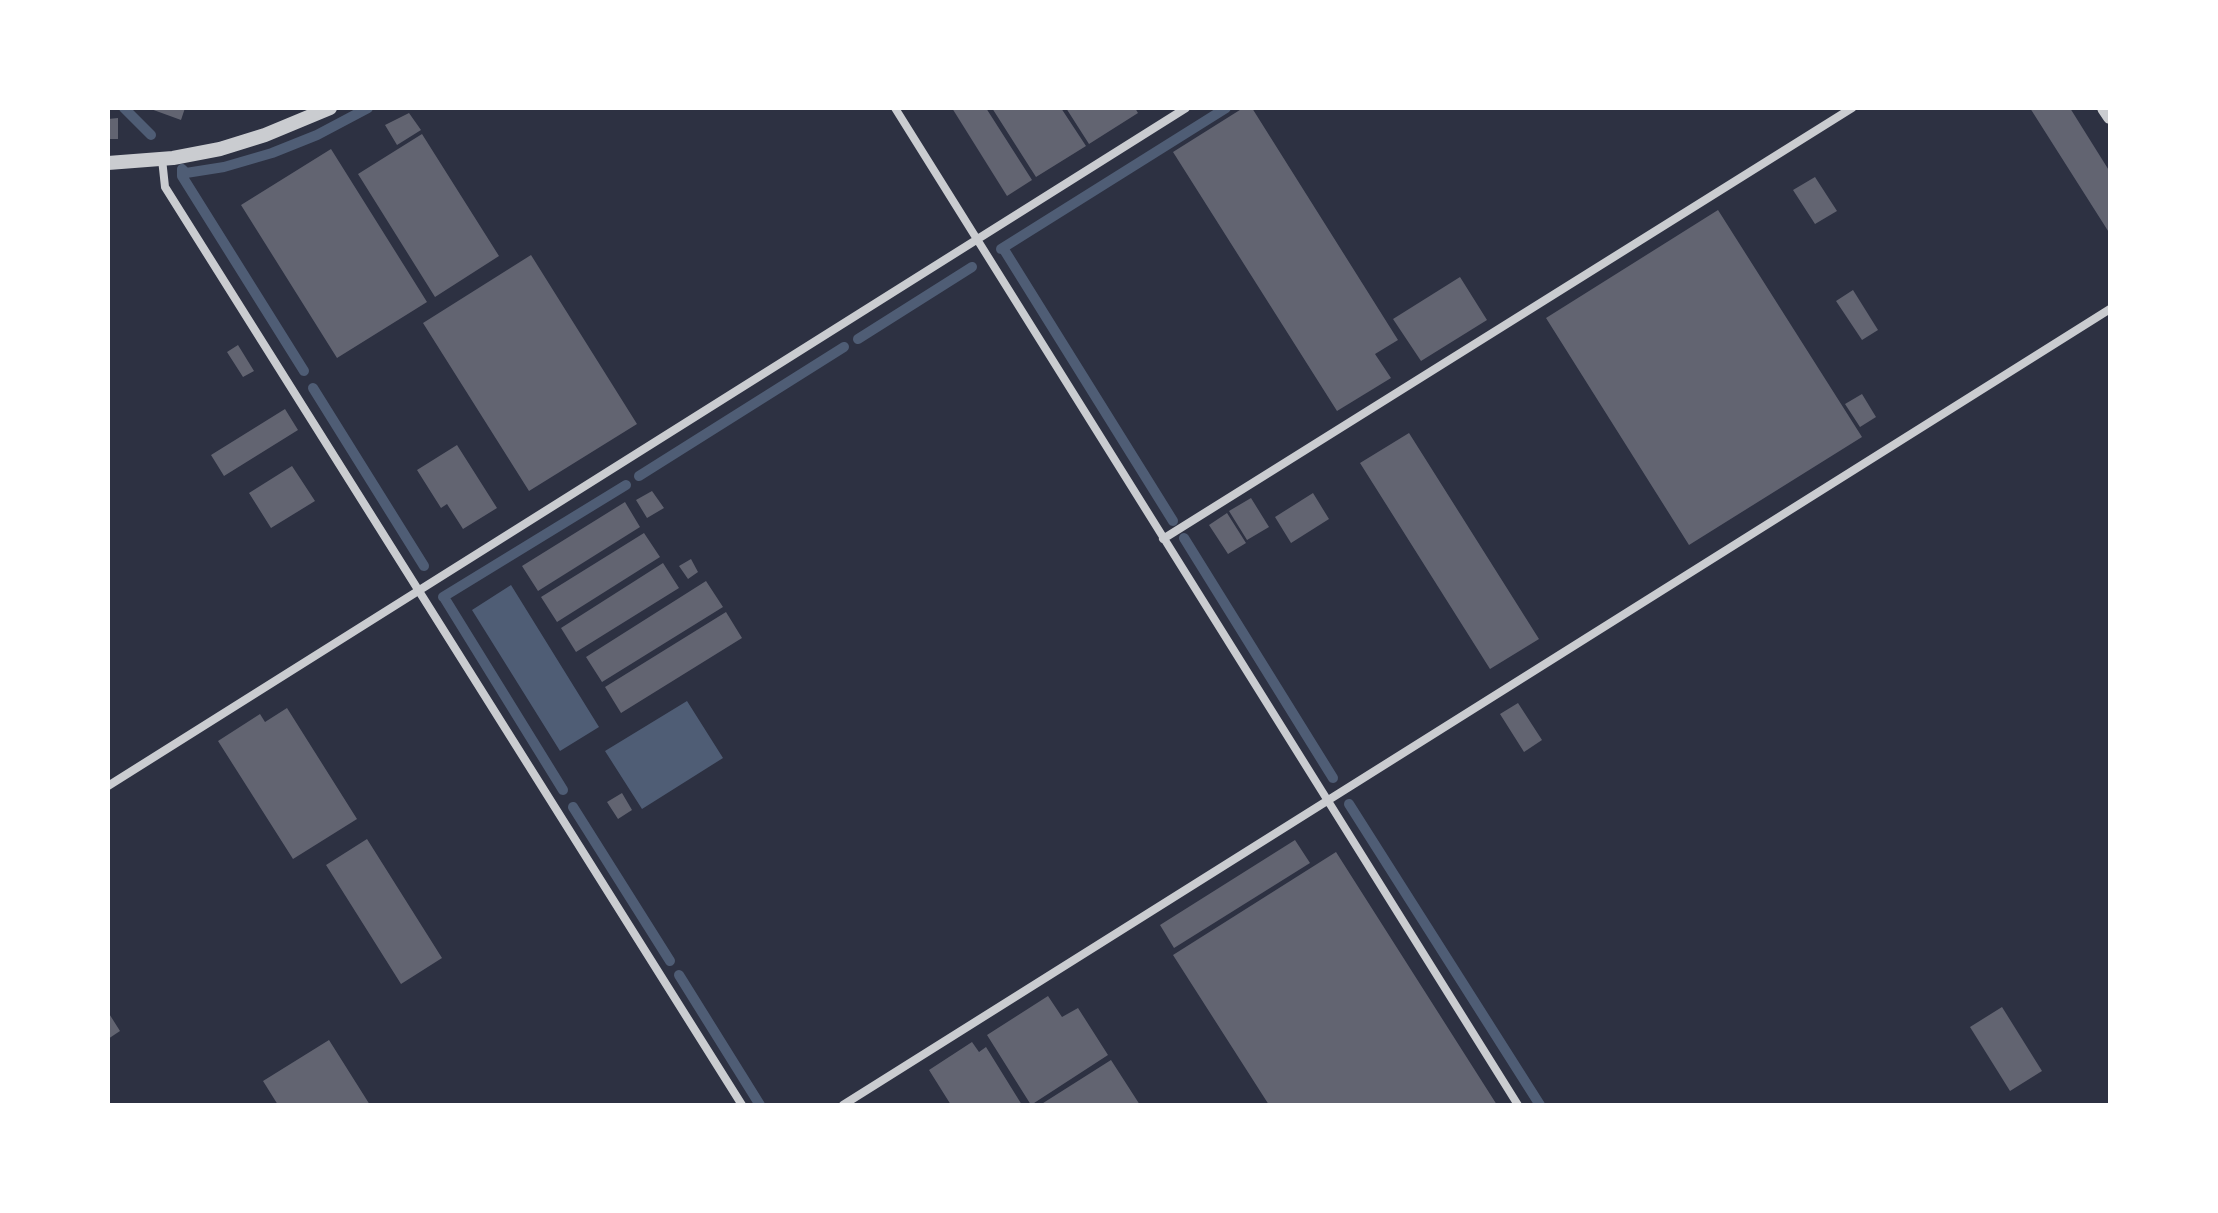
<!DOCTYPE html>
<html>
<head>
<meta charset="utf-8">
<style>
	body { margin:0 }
	#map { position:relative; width:2218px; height:1213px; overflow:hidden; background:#2d3142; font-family:"PT Sans",sans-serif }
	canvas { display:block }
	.frame { position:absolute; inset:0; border:110px solid #fff; pointer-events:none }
</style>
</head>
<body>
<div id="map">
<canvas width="2218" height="1213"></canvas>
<div class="frame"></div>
</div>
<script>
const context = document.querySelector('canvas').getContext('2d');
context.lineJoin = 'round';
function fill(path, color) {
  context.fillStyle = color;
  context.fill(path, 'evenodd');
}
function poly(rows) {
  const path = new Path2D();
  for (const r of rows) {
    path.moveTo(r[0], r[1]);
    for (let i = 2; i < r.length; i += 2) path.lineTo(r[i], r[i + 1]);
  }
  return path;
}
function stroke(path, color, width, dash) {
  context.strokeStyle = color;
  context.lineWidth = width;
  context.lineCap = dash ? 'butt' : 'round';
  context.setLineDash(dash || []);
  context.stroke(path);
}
fill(poly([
	[511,585,599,727,560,751,472,610],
	[687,701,723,758,642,809,605,751]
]), '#4f5d75');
stroke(poly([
	[124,108,151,135],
	[182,169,182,176,304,371],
	[182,169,186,173,224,167,272,153,317,135,368,108],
	[1003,248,1173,521],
	[1001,249,1226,108],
	[858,339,972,267],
	[313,388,424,566],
	[639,476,844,347],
	[1184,538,1333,778],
	[443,597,626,485],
	[445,599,563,790],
	[1349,804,1540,1105],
	[573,807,670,961],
	[679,975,760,1105]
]), '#4f5d75', 10);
fill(poly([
	[148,108,185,108,181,120],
	[952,108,986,108,1032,180,1007,196],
	[992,108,1061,108,1086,146,1036,177],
	[1066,108,1135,108,1138,113,1089,144],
	[1243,108,1252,108,1398,340,1375,354,1391,378,1337,411,1173,152],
	[2030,108,2070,108,2110,172,2110,234],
	[409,113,421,130,397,145,385,125],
	[118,118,118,139,108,139,108,119],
	[422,134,499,256,435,297,358,174],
	[331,149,427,302,337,358,241,205],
	[1815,177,1837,211,1815,224,1793,190],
	[1718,210,1862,437,1689,545,1546,318],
	[531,255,637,424,529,491,423,323],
	[1460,277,1487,320,1421,361,1393,319],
	[1853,290,1878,330,1862,340,1836,301],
	[238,345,254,371,243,377,227,352],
	[1862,394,1876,417,1860,427,1845,404],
	[285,409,298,430,224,476,211,455],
	[1409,433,1539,639,1490,669,1360,463],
	[457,445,497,508,463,529,447,504,441,508,417,470],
	[292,466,315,501,271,528,249,493],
	[652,491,664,508,647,518,636,500],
	[1313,493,1329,519,1291,543,1275,517],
	[1251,498,1269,527,1247,540,1229,511],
	[625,502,640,527,538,591,522,566],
	[1227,513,1246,543,1228,554,1209,525],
	[644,533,660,557,557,622,541,597],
	[691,559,698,572,688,579,679,566],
	[663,563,679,588,576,652,561,628],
	[706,581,723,607,602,682,586,657],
	[726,612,742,638,621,713,605,687],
	[1518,703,1542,740,1524,752,1500,714],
	[287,708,357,819,293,859,218,741,260,714,265,722],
	[622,793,632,810,618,819,607,802],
	[367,839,442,958,401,984,326,865],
	[1295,840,1310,863,1174,948,1160,925],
	[1336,852,1497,1105,1269,1105,1173,955],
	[1048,996,1062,1017,1078,1008,1108,1055,1031,1105,987,1035],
	[2002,1007,2042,1071,2010,1091,1970,1027],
	[108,1012,120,1031,108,1039],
	[329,1040,370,1105,278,1105,263,1081],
	[972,1042,979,1052,986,1047,1022,1105,951,1105,929,1070],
	[1111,1060,1140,1105,1040,1105]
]), '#626471');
stroke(poly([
	[895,108,1518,1105],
	[162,159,165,187,742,1105],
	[1163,539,1852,108],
	[108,786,1186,108],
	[843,1105,2110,309]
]), '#caccd0', 8);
stroke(poly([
	[2104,108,2110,117],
	[108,163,173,158,220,149,265,135,330,108]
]), '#caccd0', 14);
</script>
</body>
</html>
